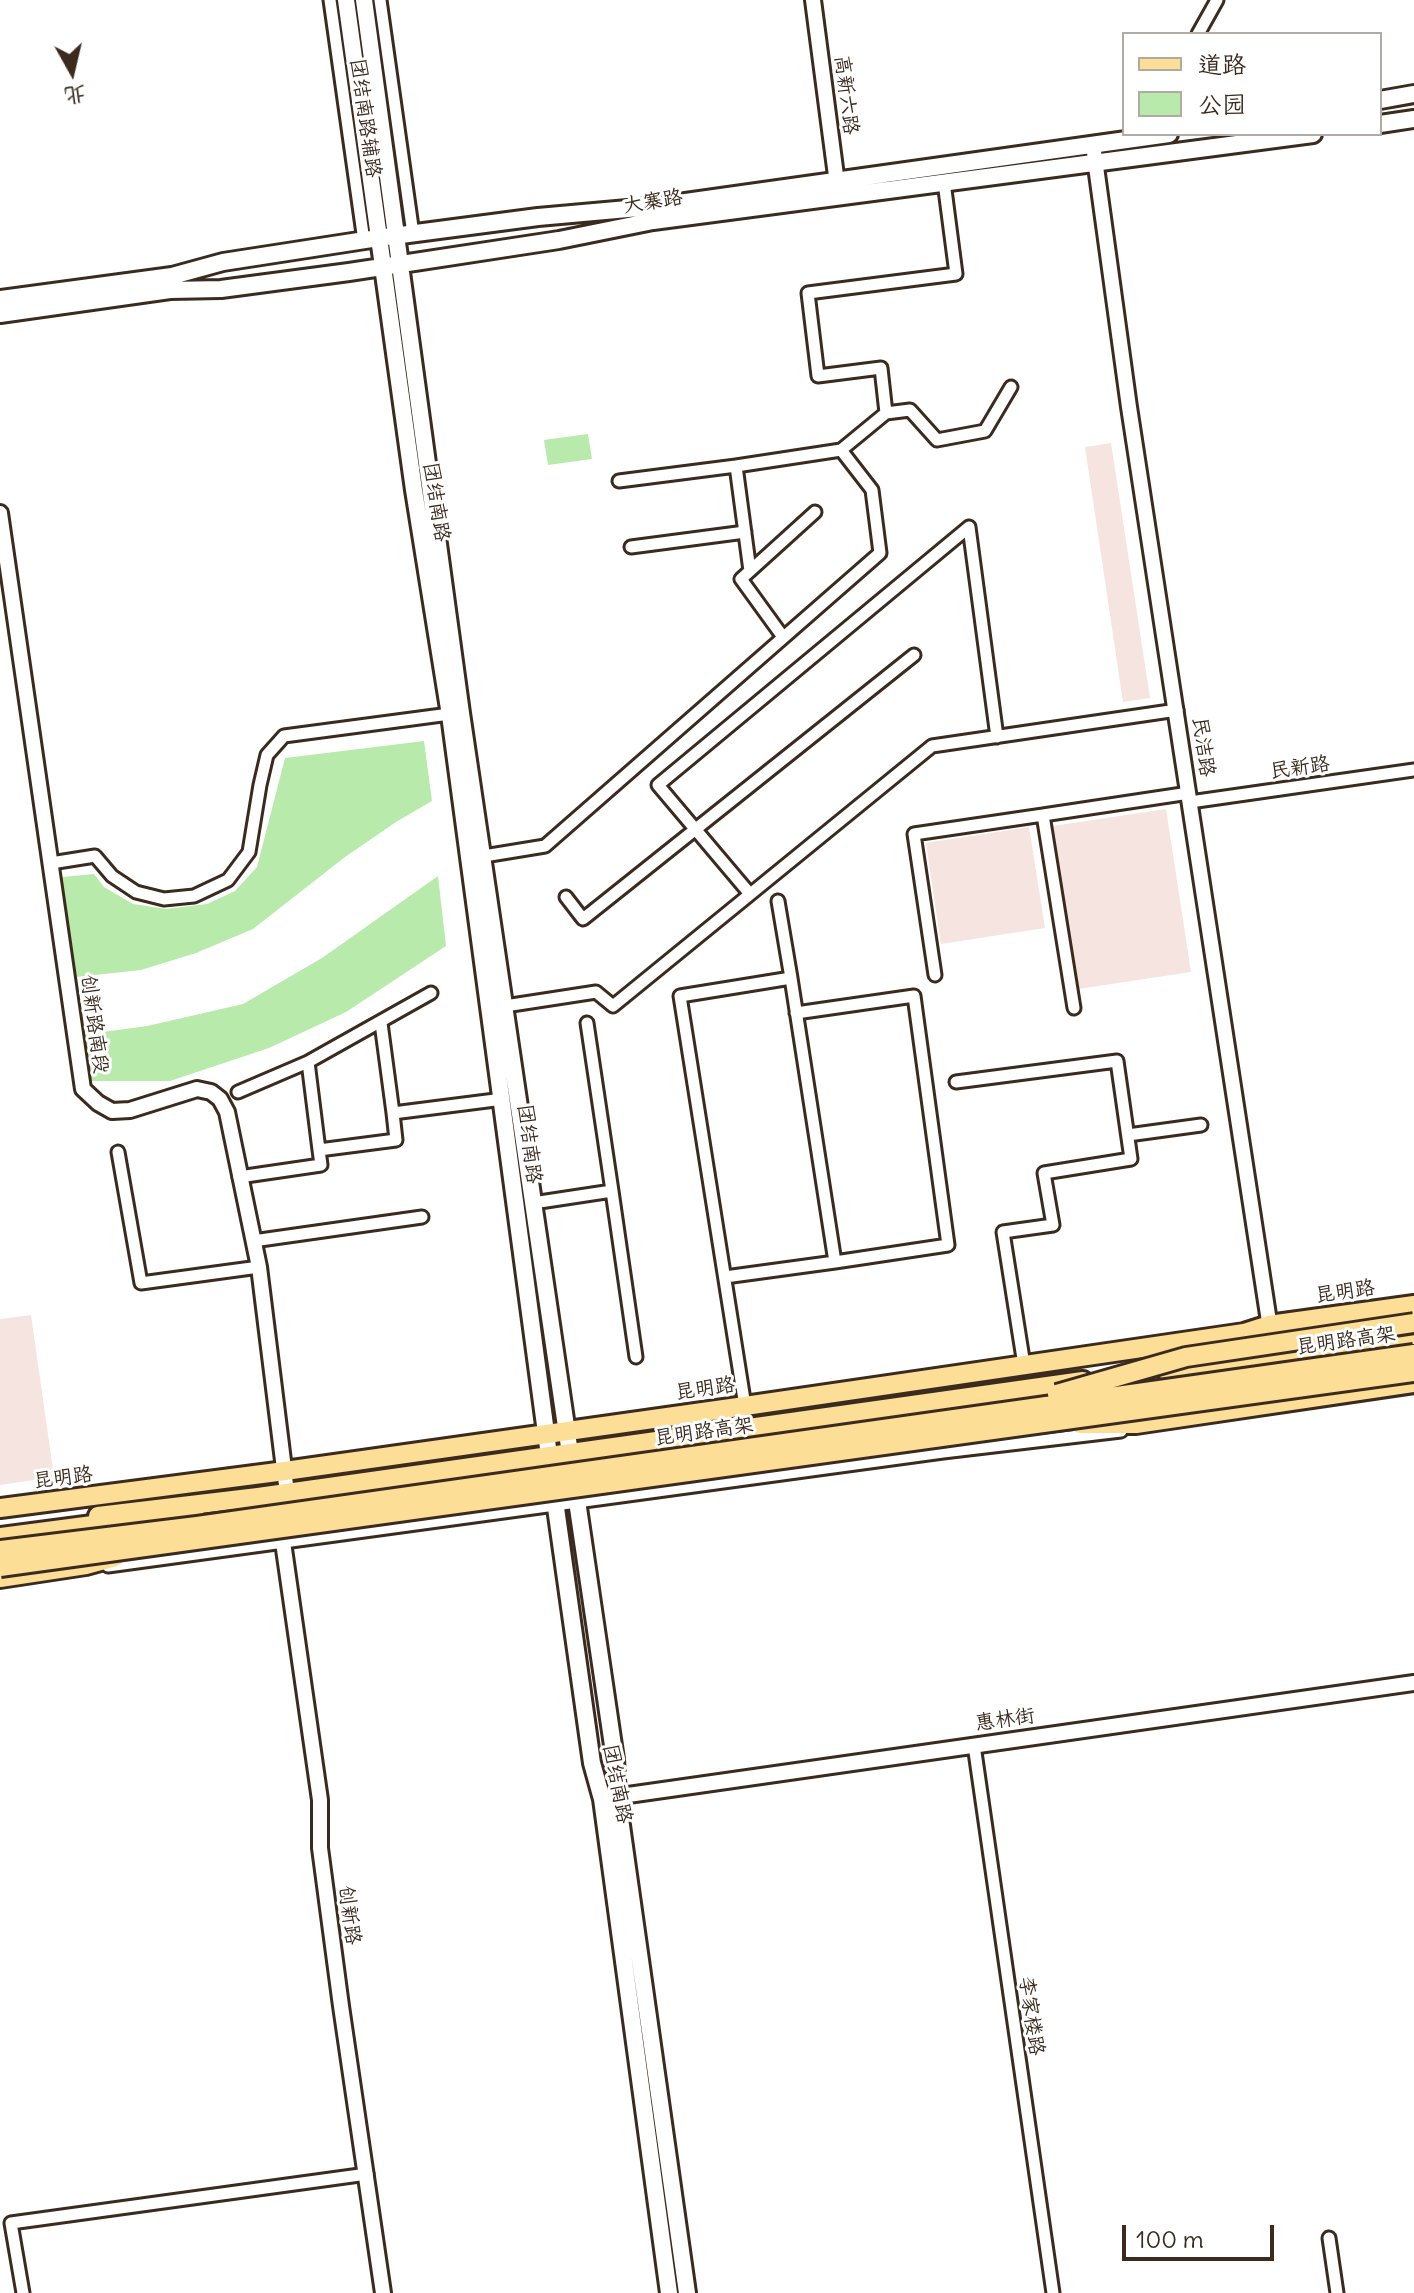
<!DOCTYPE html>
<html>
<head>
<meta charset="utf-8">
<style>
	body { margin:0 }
	#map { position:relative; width:1414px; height:2293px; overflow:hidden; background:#fff; font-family:Delius,"LXGW WenKai TC",sans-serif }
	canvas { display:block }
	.legend { position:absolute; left:1122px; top:32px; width:260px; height:104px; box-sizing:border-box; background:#fff; border:2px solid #b1aaa5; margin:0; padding:10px 14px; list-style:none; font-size:24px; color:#3b2a1e }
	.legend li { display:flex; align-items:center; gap:16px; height:40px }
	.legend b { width:40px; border:2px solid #b1aaa5 }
	.north { position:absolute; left:32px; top:32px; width:80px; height:80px; -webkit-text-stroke:6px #fff; paint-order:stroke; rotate:172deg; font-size:22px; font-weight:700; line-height:32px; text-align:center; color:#3b2a1e }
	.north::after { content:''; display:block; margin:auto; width:28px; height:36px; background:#3b2a1e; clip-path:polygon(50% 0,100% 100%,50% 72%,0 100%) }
	.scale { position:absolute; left:1122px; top:2225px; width:152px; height:36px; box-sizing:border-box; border:4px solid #3b2a1e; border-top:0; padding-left:10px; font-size:24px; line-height:28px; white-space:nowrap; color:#3b2a1e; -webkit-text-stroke:6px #fff; paint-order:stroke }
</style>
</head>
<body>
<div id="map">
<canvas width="1414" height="2293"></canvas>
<ul class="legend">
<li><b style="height:10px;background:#fdde96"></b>道路</li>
<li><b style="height:22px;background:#b8eaab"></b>公园</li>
</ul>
<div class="north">北</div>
<div class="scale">100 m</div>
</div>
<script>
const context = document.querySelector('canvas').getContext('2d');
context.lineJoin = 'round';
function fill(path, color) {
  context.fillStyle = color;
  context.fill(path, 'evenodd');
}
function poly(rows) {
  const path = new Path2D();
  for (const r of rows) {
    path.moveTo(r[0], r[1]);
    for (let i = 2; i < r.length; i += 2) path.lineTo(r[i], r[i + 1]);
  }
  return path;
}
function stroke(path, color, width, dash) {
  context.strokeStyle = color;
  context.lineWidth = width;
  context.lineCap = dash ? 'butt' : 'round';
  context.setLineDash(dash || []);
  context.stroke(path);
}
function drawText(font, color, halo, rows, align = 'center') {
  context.font = font + ' Delius,"LXGW WenKai TC",sans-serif';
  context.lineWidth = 6;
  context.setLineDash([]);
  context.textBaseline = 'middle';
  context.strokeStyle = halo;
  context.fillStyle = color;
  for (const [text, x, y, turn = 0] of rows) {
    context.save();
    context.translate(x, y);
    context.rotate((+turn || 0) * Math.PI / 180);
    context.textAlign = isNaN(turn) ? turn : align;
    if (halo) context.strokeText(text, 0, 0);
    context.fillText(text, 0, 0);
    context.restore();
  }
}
fill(poly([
	[1111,443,1150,698,1123,702,1085,447],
	[1166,809,1191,972,1078,989,1053,826],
	[1029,827,1045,928,941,944,926,843],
	[31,1315,54,1477,0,1485,0,1319]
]), '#f5e4e0');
fill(poly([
	[588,434,592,459,548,465,544,440],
	[424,741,432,801,396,822,345,857,253,929,196,953,141,970,76,977,62,877,94,874,104,887,133,904,166,909,207,904,235,891,257,867,285,758],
	[438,876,446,946,346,1012,269,1048,170,1081,88,1081,81,1035,147,1026,243,1004,322,958]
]), '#b8eaab');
const minor = poly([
	[330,0,364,241],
	[380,0,413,234],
	[1198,34,1217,0],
	[886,413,910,410,937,440,985,431,1011,387],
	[736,466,841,450,886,413,881,368,818,376,808,293,956,274,944,182],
	[619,481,736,466,750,571],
	[969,527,997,737],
	[631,547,745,532],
	[783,637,741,579,815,512],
	[1190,802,1414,770],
	[484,856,545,846,880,553,872,490,841,450],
	[51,863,95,856,112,876,136,892,164,899,194,896,228,880,249,852,260,785,267,755,284,736,457,713],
	[750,894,658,785,969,527],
	[566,897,583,919,914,655],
	[778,901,791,978],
	[935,975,914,834,1043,815],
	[505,1006,596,992,613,1006,932,746,1177,710],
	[1074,1008,1043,815,1189,793],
	[796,1013,914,996,948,1245,835,1262],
	[381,1023,393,1113],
	[308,1062,319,1150],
	[956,1082,1117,1061,1131,1159,1044,1173,1053,1225,1003,1232,1024,1365],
	[238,1092,308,1062,431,993],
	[1128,1135,1201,1125],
	[118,1152,141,1283,259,1267],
	[239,1177,321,1165,319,1150,396,1140,393,1113,503,1099],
	[612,1191,636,1357],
	[533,1203,612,1191,587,1023],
	[253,1241,422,1217],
	[725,1277,835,1262,791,978,680,996,745,1406],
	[108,1566,943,1452,1121,1431],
	[974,1745,1053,2293],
	[1329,2238,1337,2293],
	[23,2293,11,2223,367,2174]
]);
const tertiary = poly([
	[813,0,838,191],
	[1094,152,1129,407,1274,1354],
	[0,513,83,1089,98,1103,112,1111,130,1110,197,1089,211,1092,220,1099,227,1112,259,1267,287,1493],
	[283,1542,320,1800,320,1848,341,2006,383,2293],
	[607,1798,1414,1683]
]);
const secondary = poly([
	[346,0,414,490,450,715,557,1515,592,1763,602,1799,669,2293],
	[364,0,461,713,615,1759,617,1797,687,2293],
	[1380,100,1414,94],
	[1380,124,1414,119],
	[0,299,172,276,223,262,378,238,538,217,650,207,1169,134],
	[0,314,170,290,221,289,349,272,559,240,653,221,1313,134]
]);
const primary = poly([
	[1164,1369,1414,1335],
	[0,1508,285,1471,745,1406,1244,1333,1269,1325,1414,1305],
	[98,1516,258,1497,1083,1381]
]);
const trunk = poly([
	[1080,1424,1136,1424,1414,1383],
	[0,1537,108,1523,197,1519],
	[0,1578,86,1565,115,1557]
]);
stroke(minor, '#3b2a1e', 17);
stroke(tertiary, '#3b2a1e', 20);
stroke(secondary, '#3b2a1e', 22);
stroke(primary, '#3b2a1e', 24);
stroke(trunk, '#3b2a1e', 24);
stroke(minor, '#fff', 11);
stroke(tertiary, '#fff', 14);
stroke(secondary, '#fff', 16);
stroke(primary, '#fdde96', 18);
stroke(trunk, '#fdde96', 18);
const trunkBridge = poly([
	[1057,1394,1186,1357,1414,1323],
	[0,1550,197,1526,1414,1354],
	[0,1567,1414,1372]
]);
stroke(trunkBridge, '#3b2a1e', 24, []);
stroke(trunkBridge, '#fdde96', 18);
drawText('20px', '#3b2a1e', '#fff', [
	["高新六路",846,95,83],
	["团结南路辅路",365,118,82],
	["大寨路",653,202,-9],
	["团结南路",436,502,81],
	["民洁路",1203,747,82],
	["民新路",1300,768,-8],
	["创新路南段",94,1024,82],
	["团结南路",529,1144,83],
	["昆明路",1345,1292,-8],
	["昆明路高架",1346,1341,-8],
	["昆明路",705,1389,-8],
	["昆明路高架",704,1432,-8],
	["昆明路",63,1478,-7],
	["惠林街",1005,1720,-8],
	["团结南路",617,1784,79],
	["创新路",349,1915,82],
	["李家楼路",1031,2016,82]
]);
</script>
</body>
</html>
